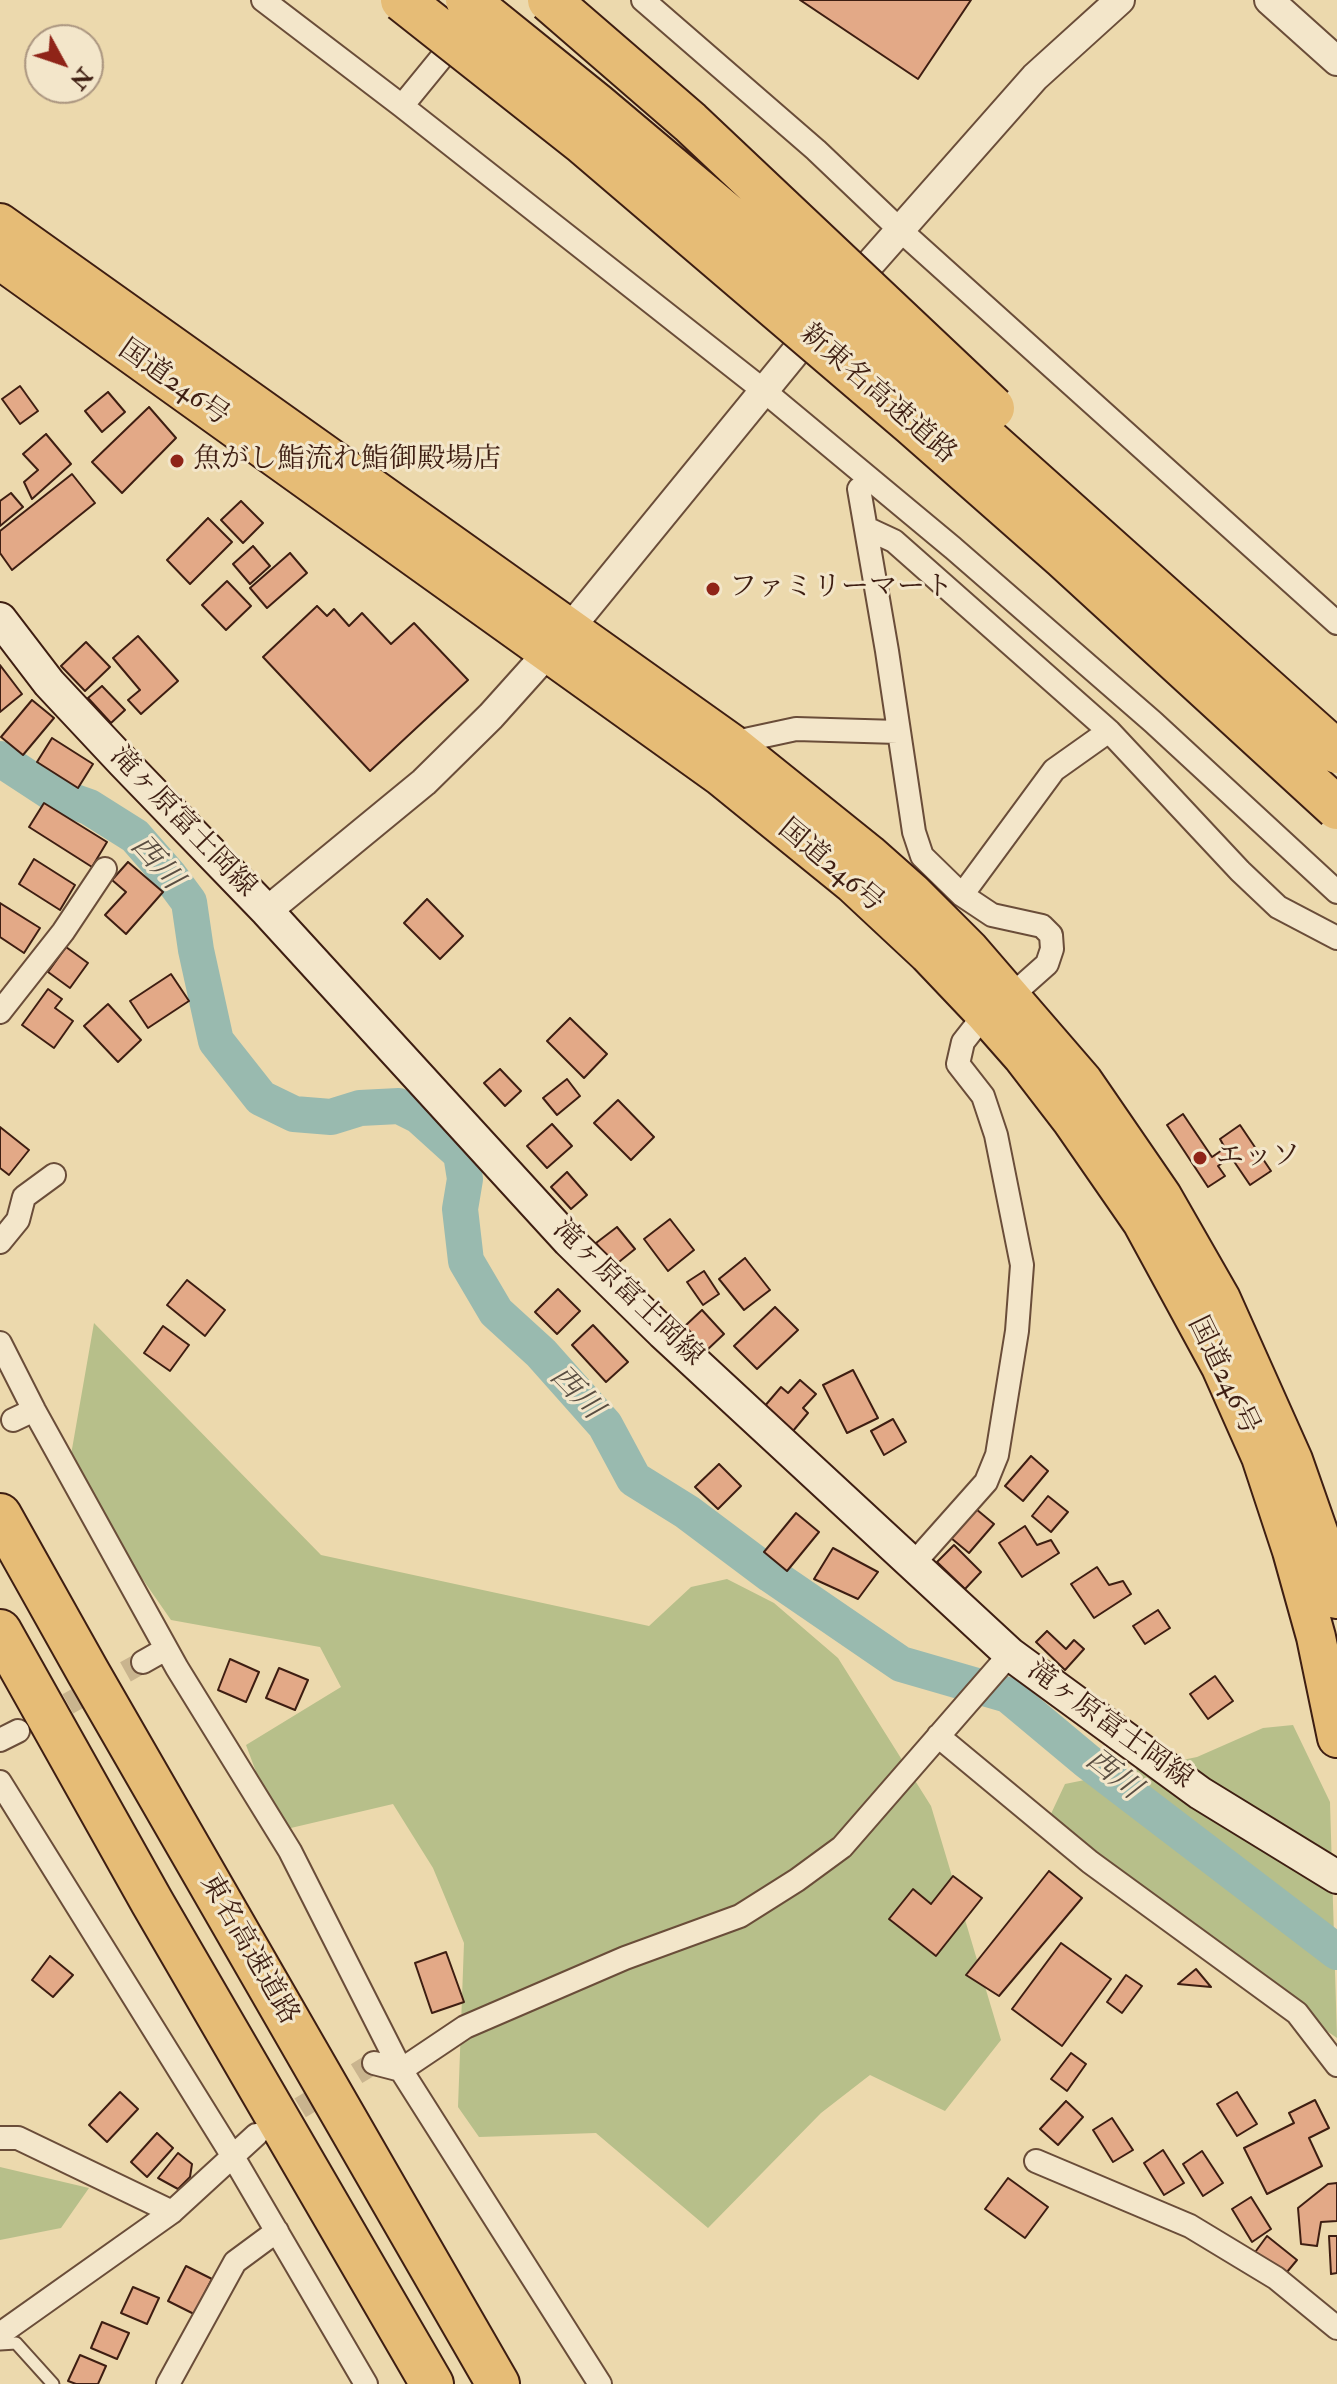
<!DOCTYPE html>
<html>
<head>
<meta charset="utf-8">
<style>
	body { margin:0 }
	#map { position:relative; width:1337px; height:2384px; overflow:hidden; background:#ecd9ad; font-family:"IM FELL Double Pica",serif }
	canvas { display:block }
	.north { position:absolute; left:24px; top:24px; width:80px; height:80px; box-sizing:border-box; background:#f3e6ca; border:2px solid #ab9680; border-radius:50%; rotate:130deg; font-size:22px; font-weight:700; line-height:32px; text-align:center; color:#3e1e12 }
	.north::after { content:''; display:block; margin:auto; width:28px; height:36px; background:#8f2418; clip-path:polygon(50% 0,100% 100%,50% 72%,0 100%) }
</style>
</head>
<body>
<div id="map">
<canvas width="1337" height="2384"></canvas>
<div class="north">N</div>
</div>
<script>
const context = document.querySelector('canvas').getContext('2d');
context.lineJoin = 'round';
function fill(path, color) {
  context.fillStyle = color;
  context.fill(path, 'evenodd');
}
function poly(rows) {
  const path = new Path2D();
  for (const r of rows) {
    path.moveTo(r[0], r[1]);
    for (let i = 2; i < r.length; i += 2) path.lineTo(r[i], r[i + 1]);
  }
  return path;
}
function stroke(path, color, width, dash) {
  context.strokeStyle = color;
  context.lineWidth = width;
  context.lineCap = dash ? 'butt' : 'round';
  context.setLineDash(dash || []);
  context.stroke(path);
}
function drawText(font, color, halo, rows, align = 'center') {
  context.font = font + ' "IM FELL Double Pica","Noto Serif JP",serif';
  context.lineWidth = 6;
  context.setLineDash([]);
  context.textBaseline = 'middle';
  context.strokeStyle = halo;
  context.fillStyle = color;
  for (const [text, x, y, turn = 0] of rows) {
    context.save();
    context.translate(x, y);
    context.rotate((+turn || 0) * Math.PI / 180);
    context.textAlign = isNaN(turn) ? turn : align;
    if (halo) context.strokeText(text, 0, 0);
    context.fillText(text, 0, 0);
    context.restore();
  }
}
fill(poly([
	[94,1323,321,1555,649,1626,691,1587,727,1579,774,1603,838,1658,931,1806,1001,2040,945,2111,870,2075,821,2113,708,2228,596,2133,479,2137,458,2107,464,1943,433,1868,393,1804,278,1831,246,1745,341,1687,320,1647,171,1620,68,1472],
	[1293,1725,1330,1802,1337,2038,1041,1835,1065,1784,1197,1757,1263,1728],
	[0,2167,89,2188,61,2228,0,2240]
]), '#b7bf8a');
stroke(poly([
	[0,759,55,795,89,807,135,836,169,875,189,902,196,950,216,1041,261,1098,294,1114,331,1117,360,1108,399,1106,419,1116,461,1154,465,1179,460,1209,466,1261,496,1312,541,1353,605,1425,634,1479,687,1512,771,1575,901,1664,1008,1695,1087,1761,1337,1952]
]), '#99baaf', 36);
const building = poly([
	[800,0,971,0,918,79,800,0],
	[20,386,38,411,20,424,2,399,20,386],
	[108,392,125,412,102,432,85,411,108,392],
	[149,407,176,438,122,493,92,462,149,407],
	[46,434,71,464,32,499,24,482,38,470,23,454,46,434],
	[72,474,95,503,12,570,0,553,0,531,72,474],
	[11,493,23,507,0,526,0,501,11,493],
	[241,501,263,523,243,543,221,520,241,501],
	[208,518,232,542,190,584,167,560,208,518],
	[253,546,270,566,250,584,233,564,253,546],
	[290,553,307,573,267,608,250,588,290,553],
	[227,581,251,606,226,630,202,605,227,581],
	[317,606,327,616,334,609,349,626,362,613,391,644,414,623,468,680,370,771,263,657,317,606],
	[138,636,178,681,141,714,128,700,140,690,113,658,138,636],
	[86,642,110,667,85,691,61,666,86,642],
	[0,665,22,694,0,712,0,665],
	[102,686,125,710,111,723,88,698,102,686],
	[32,700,54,718,23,755,1,737,32,700],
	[52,738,93,764,78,788,37,762,52,738],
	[44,803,107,842,92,867,29,827,44,803],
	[34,859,75,885,60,910,19,884,34,859],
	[128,862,163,892,126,934,105,915,126,892,112,880,128,862],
	[427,899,463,936,440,959,404,923,427,899],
	[0,903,40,928,24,953,0,937,0,903],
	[66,947,88,963,70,988,48,972,66,947],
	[171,974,189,1001,148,1028,130,1001,171,974],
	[48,989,62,999,55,1008,73,1021,54,1048,22,1025,48,989],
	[108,1004,141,1040,118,1062,84,1026,108,1004],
	[570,1018,607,1054,584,1078,547,1041,570,1018],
	[500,1069,521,1091,505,1106,484,1083,500,1069],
	[567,1079,580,1096,557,1115,543,1098,567,1079],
	[618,1100,654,1137,631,1160,594,1123,618,1100],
	[1183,1114,1212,1157,1225,1148,1220,1139,1240,1125,1271,1171,1250,1185,1231,1157,1218,1166,1225,1176,1208,1187,1167,1125,1183,1114],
	[552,1124,572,1146,547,1168,527,1146,552,1124],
	[0,1127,29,1150,9,1175,0,1168,0,1127],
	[567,1172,587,1195,571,1209,551,1187,567,1172],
	[670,1219,694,1250,668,1271,644,1239,670,1219],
	[617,1227,635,1249,614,1266,596,1243,617,1227],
	[745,1258,770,1290,744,1310,719,1279,745,1258],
	[704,1271,719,1294,703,1305,687,1282,704,1271],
	[187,1280,225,1310,205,1336,167,1305,187,1280],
	[558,1289,580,1311,557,1334,535,1312,558,1289],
	[775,1307,798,1330,757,1369,734,1346,775,1307],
	[702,1310,724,1334,707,1350,685,1326,702,1310],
	[593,1325,628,1362,606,1382,572,1345,593,1325],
	[163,1326,189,1345,170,1371,144,1353,163,1326],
	[853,1370,878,1418,847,1433,823,1385,853,1370],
	[800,1380,816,1394,803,1408,808,1413,793,1431,764,1407,781,1387,788,1393,800,1380],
	[893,1419,906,1442,884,1455,871,1431,893,1419],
	[1031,1456,1048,1471,1023,1501,1005,1486,1031,1456],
	[719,1464,741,1486,718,1509,695,1487,719,1464],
	[1048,1496,1068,1512,1051,1532,1032,1516,1048,1496],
	[976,1509,994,1524,969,1553,951,1538,976,1509],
	[796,1513,819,1532,787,1571,764,1552,796,1513],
	[1025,1526,1037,1545,1051,1540,1059,1553,1022,1577,999,1543,1025,1526],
	[954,1545,981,1572,965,1589,937,1562,954,1545],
	[833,1548,878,1572,858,1599,814,1579,833,1548],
	[1097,1567,1109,1585,1123,1581,1131,1594,1094,1618,1071,1584,1097,1567],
	[1158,1610,1170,1628,1145,1644,1133,1626,1158,1610],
	[1047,1631,1066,1649,1074,1640,1084,1649,1065,1670,1036,1642,1047,1631],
	[230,1659,259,1672,246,1702,218,1690,230,1659],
	[279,1668,308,1680,295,1710,266,1698,279,1668],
	[1215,1676,1233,1701,1208,1719,1190,1694,1215,1676],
	[1049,1871,1082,1898,999,1996,966,1975,1049,1871],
	[953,1876,982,1898,936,1956,889,1919,913,1889,931,1904,953,1876],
	[1061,1943,1111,1979,1062,2046,1012,2009,1061,1943],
	[446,1952,464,2002,432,2013,415,1963,446,1952],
	[50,1956,73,1975,53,1997,32,1980,50,1956],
	[1196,1969,1211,1987,1178,1984,1196,1969],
	[1126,1975,1142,1986,1122,2013,1107,2002,1126,1975],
	[1071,2053,1086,2064,1067,2091,1051,2079,1071,2053],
	[120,2092,138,2109,107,2142,89,2125,120,2092],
	[1237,2092,1257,2124,1237,2136,1217,2104,1237,2092],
	[1315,2100,1329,2128,1309,2138,1322,2166,1267,2194,1244,2148,1294,2123,1289,2113,1315,2100],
	[1066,2101,1083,2117,1058,2145,1040,2129,1066,2101],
	[1112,2118,1133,2150,1113,2162,1093,2130,1112,2118],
	[157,2133,173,2148,147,2177,131,2162,157,2133],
	[1163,2150,1184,2183,1164,2195,1144,2163,1163,2150],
	[1202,2151,1223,2183,1203,2196,1183,2164,1202,2151],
	[178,2153,192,2164,190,2177,178,2189,158,2178,178,2153],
	[1008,2178,1048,2207,1025,2238,985,2209,1008,2178],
	[1337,2183,1337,2221,1321,2222,1317,2246,1301,2244,1298,2208,1328,2184,1337,2183],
	[1251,2197,1271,2229,1252,2242,1232,2209,1251,2197],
	[1267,2236,1297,2260,1282,2278,1253,2255,1267,2236],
	[1329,2236,1337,2236,1337,2273,1331,2274,1329,2236],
	[186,2266,212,2279,194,2314,168,2301,186,2266],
	[133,2287,159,2298,147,2324,121,2313,133,2287],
	[102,2322,129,2333,117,2359,91,2348,102,2322],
	[80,2355,106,2366,98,2384,76,2384,68,2381,80,2355]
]);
fill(building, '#e3a987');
stroke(building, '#3e1e12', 2);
stroke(poly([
	[39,1720,143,1662],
	[272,2125,374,2063]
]), '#c9b48e', 22, [22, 11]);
const service = poly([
	[0,2344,16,2343,53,2384]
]);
const minor = poly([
	[263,0,402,106,763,390,953,548,1153,722,1337,892],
	[643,0,816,150,899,229,1337,623],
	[402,106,460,35],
	[859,489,887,651,914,832,922,856,962,895,992,915,1042,926,1051,935,1052,949,1047,964,1011,996],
	[866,528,894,541,1109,731,1240,871,1278,907,1337,938],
	[731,743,796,729,898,732],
	[962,895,1054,770,1109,731],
	[0,1012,63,932,105,869],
	[0,1242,18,1220,24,1197,54,1175],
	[0,1343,34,1410,177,1668,290,1851,401,2070,600,2384],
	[13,1420,34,1410],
	[914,1563,986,1482,997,1455,1017,1331,1022,1265,996,1135,983,1096,958,1064,963,1042,985,1014],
	[143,1662,166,1649],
	[938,1736,1090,1862,1297,2013,1337,2065],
	[0,1740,18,1731],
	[0,1782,232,2155,366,2384],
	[374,2063,401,2070,465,2027,625,1958,740,1916,797,1880,842,1847,1010,1654],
	[0,2138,18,2138,172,2212],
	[1036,2161,1190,2226,1276,2278,1337,2328],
	[0,2334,172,2212,256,2135],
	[168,2384,235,2262,277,2231]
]);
const tertiary = poly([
	[1269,0,1337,61],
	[847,290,1035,77,1120,0],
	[267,911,424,782,491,716,570,628,820,322]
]);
const secondary = poly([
	[0,619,49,683,123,762,267,911,569,1241,663,1333,1010,1654,1200,1793,1337,1877]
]);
const trunk = poly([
	[0,223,731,743,869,854,913,893,969,949,1083,1081,1162,1196,1221,1299,1293,1460,1327,1557,1337,1599],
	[0,260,720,776,853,884,928,954,985,1014,1022,1056,1072,1121,1142,1222,1221,1367,1261,1457,1292,1551,1316,1637,1337,1738]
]);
const motorway = poly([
	[0,1515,88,1672,498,2384],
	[0,1631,152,1902,432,2384]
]);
stroke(service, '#6a4d39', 15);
stroke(minor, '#6a4d39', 26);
stroke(tertiary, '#6a4d39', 32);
stroke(secondary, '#3e1e12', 36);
stroke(trunk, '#3e1e12', 42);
stroke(motorway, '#3e1e12', 46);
stroke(service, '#f3e6ca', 11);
stroke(minor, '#f3e6ca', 22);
stroke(tertiary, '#f3e6ca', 28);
stroke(secondary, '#f3e6ca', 32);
stroke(trunk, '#e6bc76', 38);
stroke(motorway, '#e6bc76', 42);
const motorwayBridge = poly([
	[402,0,583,143,912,424,1063,557,1337,808],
	[467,0,597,105,877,341,1337,752],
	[549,0,690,122,993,408]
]);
stroke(motorwayBridge, '#3e1e12', 46, []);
stroke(motorwayBridge, '#e6bc76', 42);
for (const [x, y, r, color] of [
	[177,461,8,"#8f2418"],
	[713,589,8,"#8f2418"],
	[1200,1158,8,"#8f2418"]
]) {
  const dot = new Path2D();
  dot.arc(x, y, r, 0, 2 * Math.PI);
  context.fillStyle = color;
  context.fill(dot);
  stroke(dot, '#f3e6ca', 3);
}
drawText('28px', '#3e1e12', '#f3e6ca', [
	["国道246号",173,384,35],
	["新東名高速道路",877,395,41],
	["滝ヶ原富士岡線",182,823,46],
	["国道246号",830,867,40],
	["滝ヶ原富士岡線",627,1294,44],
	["国道246号",1222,1376,64],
	["滝ヶ原富士岡線",1109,1726,36],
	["東名高速道路",248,1950,60]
]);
drawText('28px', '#3e1e12', '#f3e6ca', [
	["魚がし鮨流れ鮨御殿場店",193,461],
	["ファミリーマート",729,589],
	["エッソ",1216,1158]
], 'left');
drawText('italic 30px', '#594d41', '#f3e6ca', [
	["西川",155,864,48],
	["西川",575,1394,46],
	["西川",1112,1776,38]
]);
</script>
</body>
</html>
